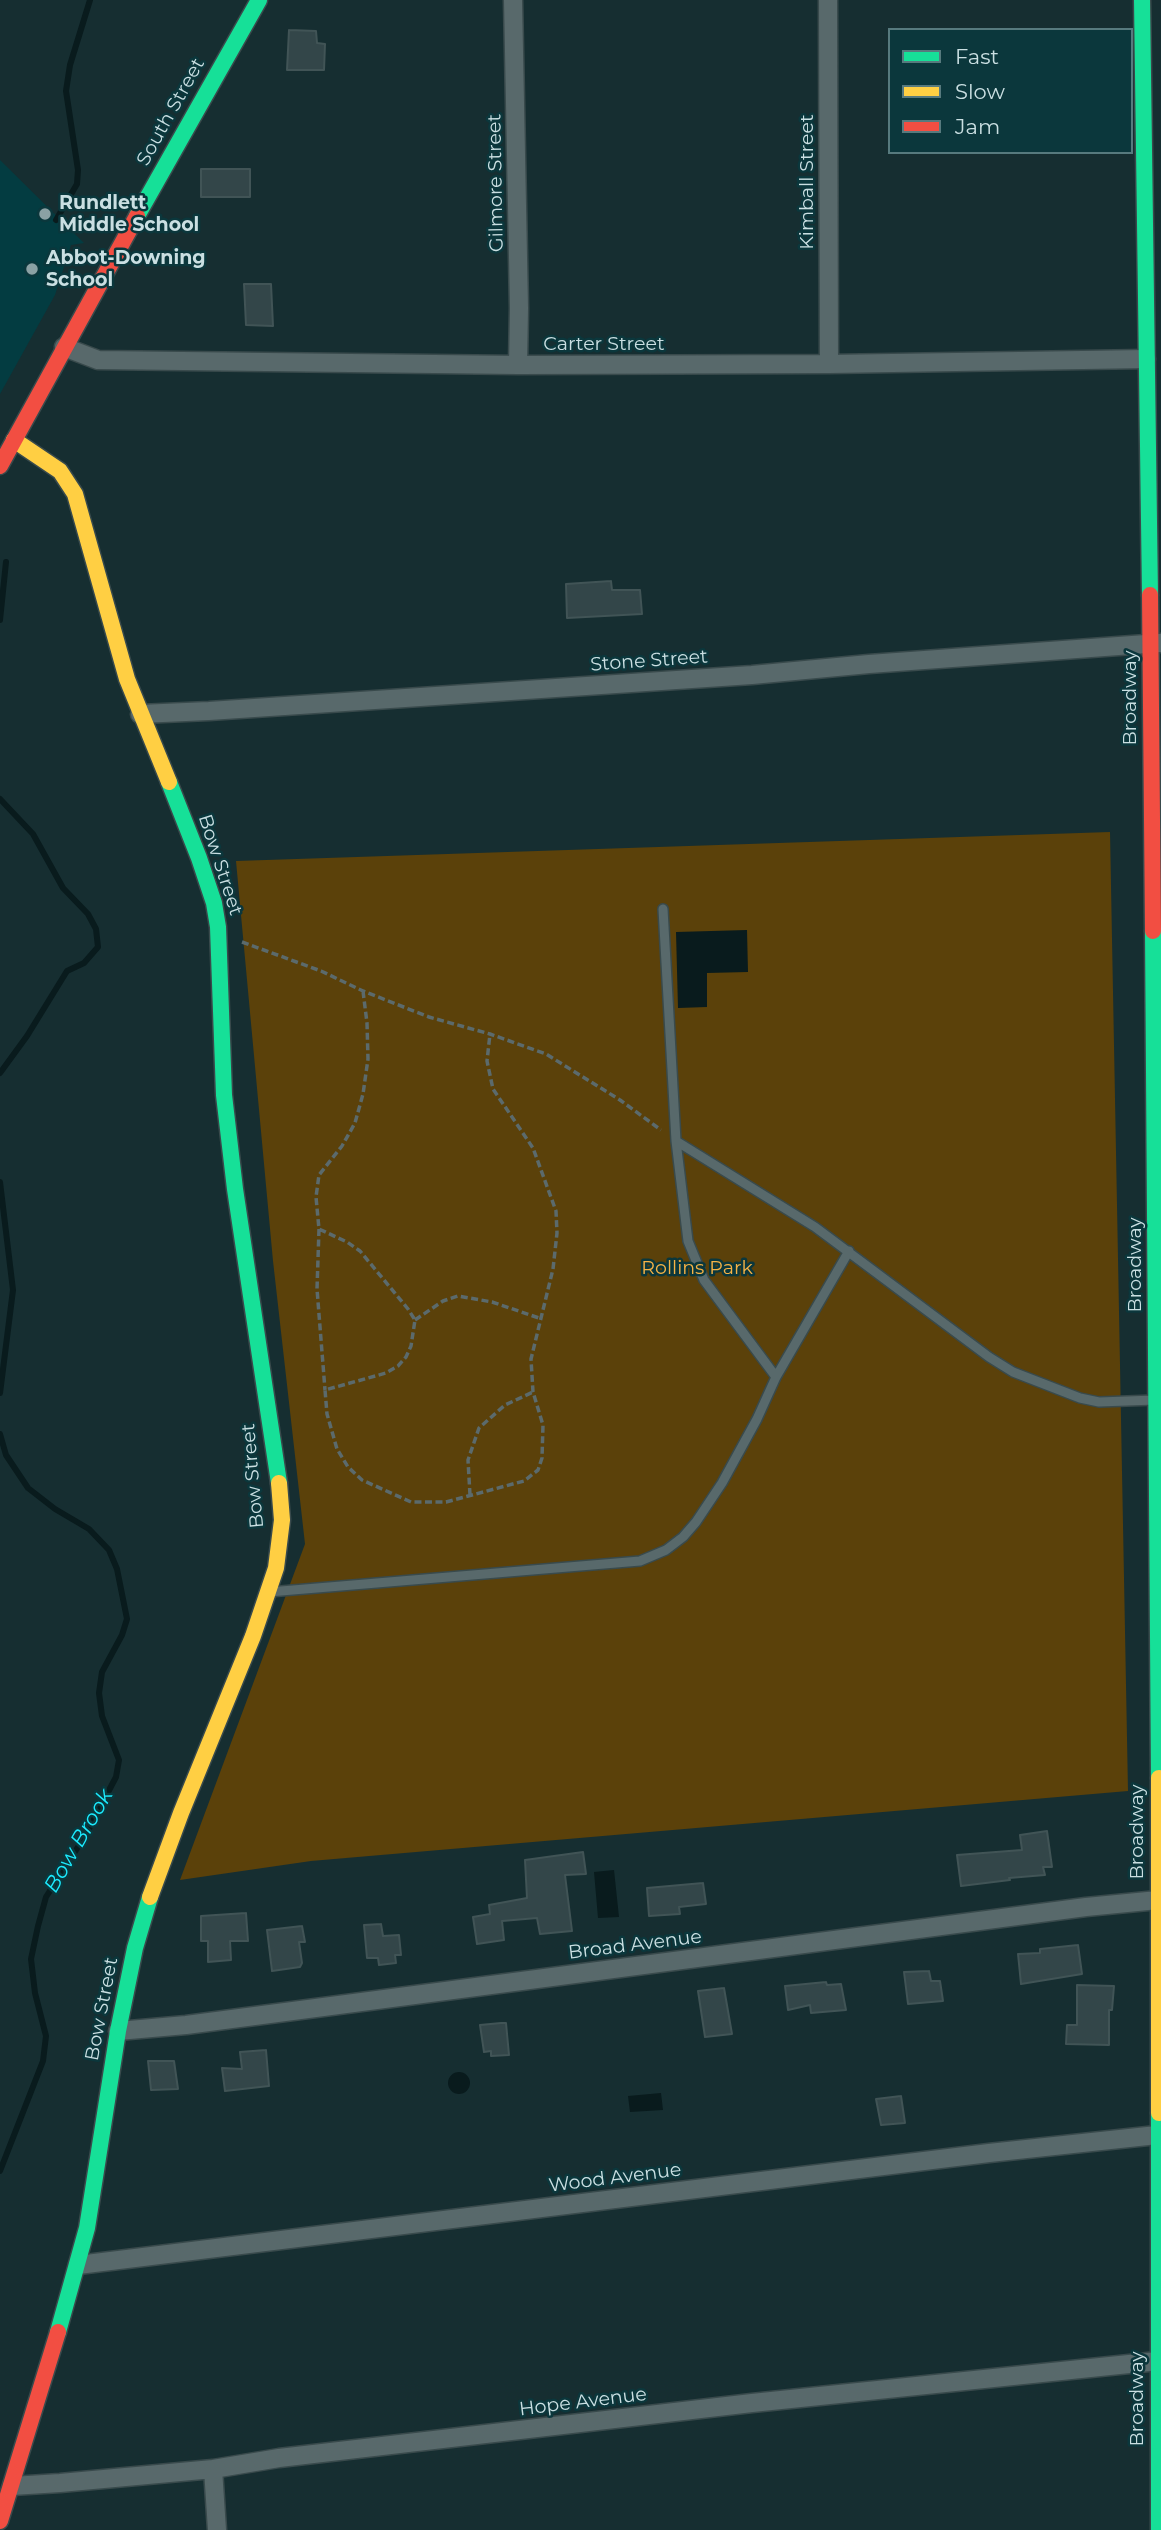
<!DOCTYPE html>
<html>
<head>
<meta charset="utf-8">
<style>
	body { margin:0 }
	#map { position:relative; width:1161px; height:2530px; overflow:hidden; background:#162e31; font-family:Montserrat,sans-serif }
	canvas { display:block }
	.legend { position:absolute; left:888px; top:28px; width:245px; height:126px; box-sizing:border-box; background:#0b373c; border:2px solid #577a7e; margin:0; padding:9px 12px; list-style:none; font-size:21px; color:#cadfe2 }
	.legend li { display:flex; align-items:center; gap:14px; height:35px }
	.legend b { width:35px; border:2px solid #577a7e }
</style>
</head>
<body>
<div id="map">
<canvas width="1161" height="2530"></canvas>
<ul class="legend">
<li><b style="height:9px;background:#16e098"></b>Fast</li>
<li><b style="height:9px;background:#ffcf43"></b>Slow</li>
<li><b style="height:9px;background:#f24e42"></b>Jam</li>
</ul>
</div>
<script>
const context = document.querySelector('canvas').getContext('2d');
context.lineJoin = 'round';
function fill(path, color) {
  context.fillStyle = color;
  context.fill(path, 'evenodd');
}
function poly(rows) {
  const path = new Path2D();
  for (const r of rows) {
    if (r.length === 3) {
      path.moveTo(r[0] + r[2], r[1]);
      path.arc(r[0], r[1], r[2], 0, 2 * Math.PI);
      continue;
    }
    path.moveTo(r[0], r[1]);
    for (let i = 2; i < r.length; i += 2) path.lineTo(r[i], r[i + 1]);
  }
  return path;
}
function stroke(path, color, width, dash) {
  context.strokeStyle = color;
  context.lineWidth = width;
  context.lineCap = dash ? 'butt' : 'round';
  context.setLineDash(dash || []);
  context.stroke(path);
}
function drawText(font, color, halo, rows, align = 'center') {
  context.font = font + ' Montserrat,sans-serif';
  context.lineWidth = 5;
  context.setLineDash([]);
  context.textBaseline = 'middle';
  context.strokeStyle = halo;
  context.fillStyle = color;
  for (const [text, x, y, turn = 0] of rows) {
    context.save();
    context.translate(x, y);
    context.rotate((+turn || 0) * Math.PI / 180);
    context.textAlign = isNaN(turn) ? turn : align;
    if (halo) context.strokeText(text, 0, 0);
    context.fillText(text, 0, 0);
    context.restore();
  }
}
fill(poly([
	[0,160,84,243,71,245,55,295,0,394]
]), '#033c41');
fill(poly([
	[1110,832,1128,1791,311,1861,180,1880,305,1544,273,1261,236,861]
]), '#5b410a');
fill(poly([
	[747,930,748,972,707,973,707,1007,678,1008,676,932],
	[614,1870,619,1917,598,1918,594,1872],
	[459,2083,11],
	[661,2093,663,2110,630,2112,628,2096]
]), '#091b1d');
stroke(poly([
	[56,220,77,184,78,170,66,91,70,65,90,0],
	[0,620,6,562],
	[0,799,33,834,63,888,88,914,96,929,98,947,84,963,67,971,27,1036,0,1073],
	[0,1182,13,1290,0,1393],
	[0,1434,6,1455,28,1488,55,1509,89,1529,109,1550,117,1569,127,1619,122,1635,102,1672,99,1693,102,1716,119,1760,116,1777,85,1836,46,1897,38,1926,31,1959,35,1993,46,2036,43,2061,0,2171]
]), '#091b1d', 6);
const building = poly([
	[289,30,316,31,317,43,325,44,324,70,287,70,289,30],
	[201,169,250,169,250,197,201,197,201,169],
	[244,284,271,284,273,326,246,325,244,284],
	[611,581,612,590,640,590,642,614,567,618,566,584,611,581],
	[1047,1831,1052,1867,1043,1867,1045,1875,1009,1878,1010,1880,961,1886,957,1855,1022,1850,1020,1835,1047,1831],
	[583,1852,586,1874,565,1875,572,1931,540,1934,537,1918,502,1921,504,1940,477,1944,473,1917,490,1914,489,1905,527,1898,525,1860,583,1852],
	[703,1883,706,1904,679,1907,680,1914,649,1916,647,1888,703,1883],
	[246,1913,248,1941,230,1941,231,1960,208,1962,208,1941,201,1941,201,1916,246,1913],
	[381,1924,383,1936,399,1935,401,1955,395,1955,396,1963,379,1965,378,1958,367,1958,364,1925,381,1924],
	[302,1926,305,1942,299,1942,302,1963,300,1967,272,1971,267,1930,302,1926],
	[1078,1945,1082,1974,1021,1984,1018,1954,1040,1953,1040,1949,1078,1945],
	[929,1971,931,1981,940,1981,943,2001,908,2004,904,1972,929,1971],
	[826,1982,827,1985,841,1984,846,2010,811,2013,810,2005,788,2010,785,1986,826,1982],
	[1077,1985,1114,1986,1112,2010,1109,2010,1109,2045,1066,2044,1067,2025,1077,2025,1077,1985],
	[724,1988,732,2034,705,2037,698,1991,724,1988],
	[501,2023,506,2023,509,2055,491,2056,491,2051,484,2052,480,2025,501,2023],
	[266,2050,269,2086,225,2091,222,2068,242,2069,240,2052,266,2050],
	[148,2061,174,2061,178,2089,151,2090,148,2061],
	[901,2096,905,2123,881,2125,876,2099,901,2096]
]);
fill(building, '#334649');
stroke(building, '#415456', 2);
const lane = poly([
	[663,909,676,1141,815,1227,989,1357,1013,1372,1080,1398,1099,1402,1155,1400],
	[676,1141,688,1241,704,1280,776,1377],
	[269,1592,640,1561,666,1550,683,1537,696,1522,722,1483,757,1419,776,1377,849,1251]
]);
const street = poly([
	[513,0,519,308,518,365],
	[828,0,829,364],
	[64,347,98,360,518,365,829,364,1146,359],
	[140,714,209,711,752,675,869,664,1160,643],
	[118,2031,186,2025,1086,1907,1158,1900],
	[78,2265,989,2153,1157,2135],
	[213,2469,217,2530],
	[12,2486,60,2483,213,2469,279,2458,752,2403,1158,2361]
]);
const fast = poly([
	[1142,0,1150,595],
	[137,216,259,0],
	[169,782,199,858,214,903,218,927,224,1095,235,1189,279,1483],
	[1153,931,1159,1778],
	[1159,2113,1159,2530],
	[58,2332,87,2228,118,2031,135,1948,150,1897]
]);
const slow = poly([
	[14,440,60,471,75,494,127,679,169,782],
	[1159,1778,1159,2113],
	[150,1897,181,1813,253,1636,276,1568,282,1520,279,1483]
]);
const jam = poly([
	[0,466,137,216],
	[1150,595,1153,931],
	[0,2521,58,2332]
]);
stroke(lane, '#394a4c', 12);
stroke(street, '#394a4c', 21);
stroke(fast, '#394a4c', 19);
stroke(slow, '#394a4c', 19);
stroke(jam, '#394a4c', 19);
stroke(poly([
	[242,942,321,971,363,991,429,1017,490,1034,546,1054,620,1100,661,1130],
	[363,991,367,1023,368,1059,363,1094,355,1123,342,1146,319,1175,316,1197,319,1229,347,1242,360,1251,408,1309,415,1320,411,1346,406,1357,398,1366,386,1373,325,1390,327,1414,337,1449,348,1467,362,1480,411,1502,446,1502,524,1481,538,1470,542,1458,543,1425,533,1392,531,1359,553,1269,557,1233,556,1211,533,1148,493,1089,487,1061,490,1034],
	[319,1229,317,1289,325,1390],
	[415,1320,443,1301,458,1296,492,1302,539,1318],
	[470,1495,468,1460,479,1428,505,1405,533,1392]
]), '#5b6a6c', 3.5, [7, 3.5]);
stroke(lane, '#58696b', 9);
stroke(street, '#58696b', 18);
stroke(fast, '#16e098', 16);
stroke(slow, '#ffcf43', 16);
stroke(jam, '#f24e42', 16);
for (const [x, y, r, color] of [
	[45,214,7,"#8ba1a4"],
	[32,269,7,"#8ba1a4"]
]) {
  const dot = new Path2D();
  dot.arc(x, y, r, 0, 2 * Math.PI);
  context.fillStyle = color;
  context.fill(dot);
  stroke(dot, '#0b373c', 2.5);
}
drawText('19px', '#cadfe2', '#0b373c', [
	["South Street",171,112,-61],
	["Kimball Street",807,182,-90],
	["Gilmore Street",496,183,-91],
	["Carter Street",604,344],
	["Stone Street",649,661,-4],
	["Broadway",1130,698,-90],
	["Bow Street",220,865,72],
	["Broadway",1135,1265,-90],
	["Bow Street",253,1476,-95],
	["Broadway",1137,1832,-90],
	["Broad Avenue",635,1945,-7],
	["Bow Street",102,2009,-79],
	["Wood Avenue",615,2178,-7],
	["Broadway",1137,2399,-90],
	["Hope Avenue",583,2402,-7]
]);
drawText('bold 19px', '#cadfe2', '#0b373c', [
	["Rundlett",59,203],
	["Middle School",59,225],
	["Abbot-Downing",46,258],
	["School",46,280]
], 'left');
drawText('19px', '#f6b346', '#0b373c', [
	["Rollins Park",697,1268]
]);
drawText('italic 21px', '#1cebfe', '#0b373c', [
	["Bow Brook",79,1841,-60]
]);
</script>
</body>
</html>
